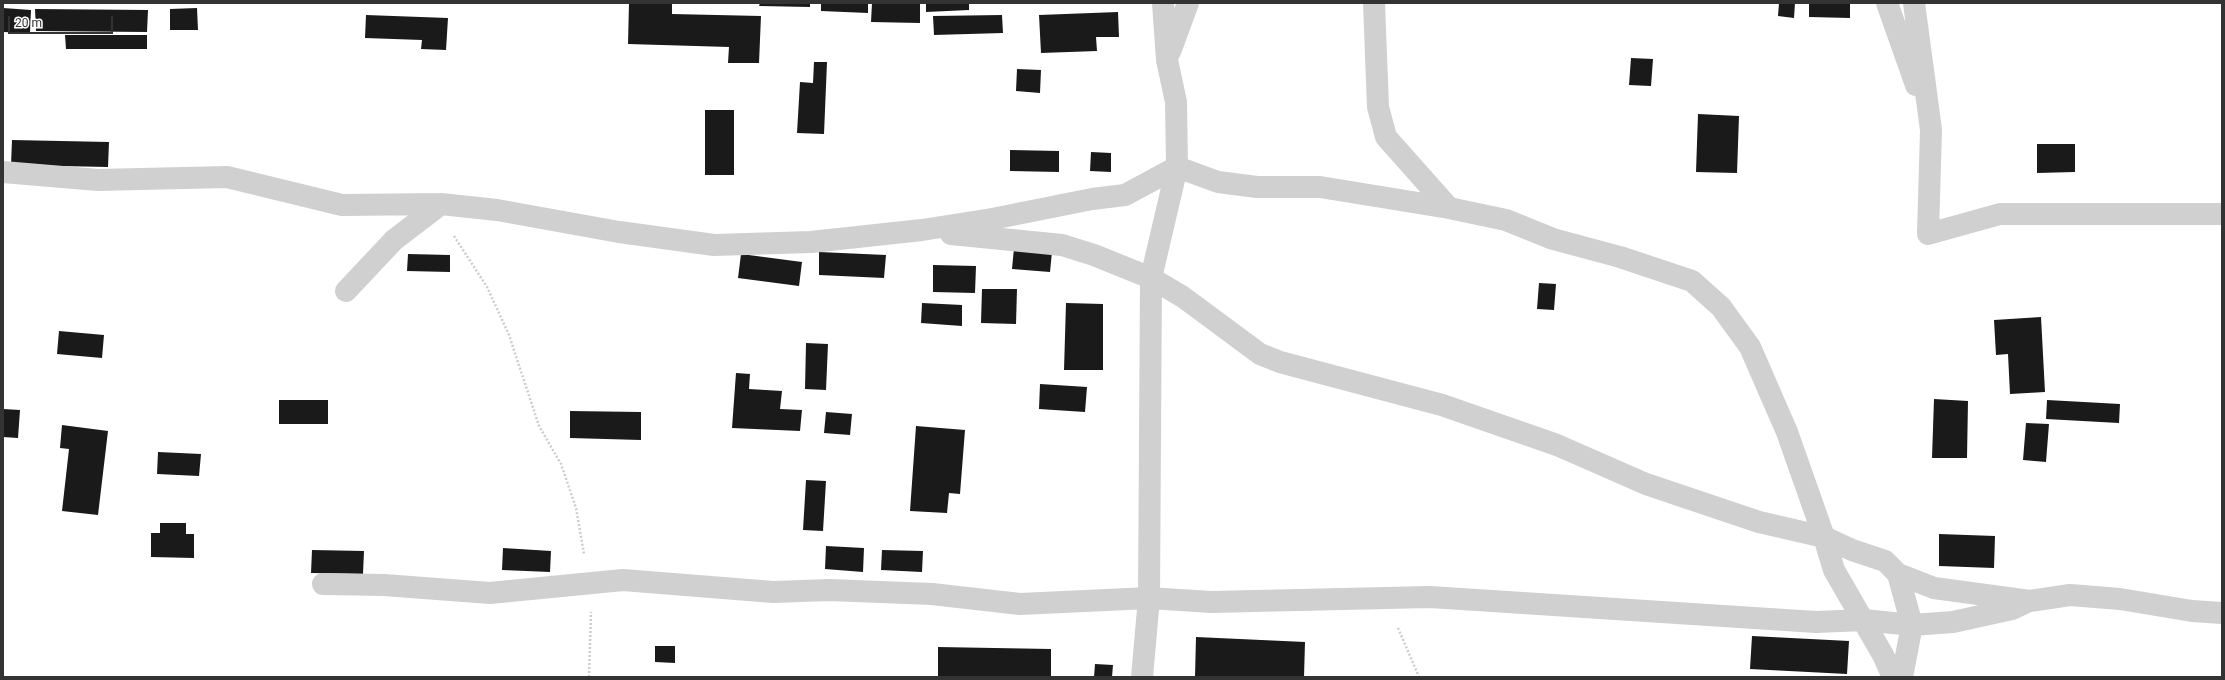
<!DOCTYPE html>
<html>
<head>
<meta charset="utf-8">
<style>
	body { margin:0 }
	#map { position:relative; width:2225px; height:680px; overflow:hidden; background:#fff; font-family:Roboto,sans-serif }
	canvas { display:block }
	.frame { position:absolute; inset:0; border:4px solid #333; pointer-events:none }
	.scale { position:absolute; left:8px; top:16px; width:105px; height:18px; box-sizing:border-box; border:2px solid #333; border-top:0; padding-left:5px; font-size:12px; line-height:14px; white-space:nowrap; color:#333; -webkit-text-stroke:3px #fff; paint-order:stroke }
</style>
</head>
<body>
<div id="map">
<canvas width="2225" height="680"></canvas>
<div class="frame"></div>
<div class="scale">20 m</div>
</div>
<script>
const context = document.querySelector('canvas').getContext('2d');
context.lineJoin = 'round';
function fill(path, color) {
  context.fillStyle = color;
  context.fill(path, 'evenodd');
}
function poly(rows) {
  const path = new Path2D();
  for (const r of rows) {
    path.moveTo(r[0], r[1]);
    for (let i = 2; i < r.length; i += 2) path.lineTo(r[i], r[i + 1]);
  }
  return path;
}
function stroke(path, color, width, dash) {
  context.strokeStyle = color;
  context.lineWidth = width;
  context.lineCap = dash ? 'butt' : 'round';
  context.setLineDash(dash || []);
  context.stroke(path);
}
fill(poly([
	[629,3,672,3,672,14,761,16,759,63,728,63,729,47,628,44],
	[760,3,810,3,810,7,759,6],
	[821,3,868,3,868,13,821,11],
	[872,3,920,3,920,23,871,22],
	[926,3,969,3,969,10,926,12],
	[1779,3,1795,3,1794,18,1778,16],
	[1809,3,1850,3,1850,18,1809,17],
	[3,8,31,10,30,33,3,32],
	[197,8,198,30,170,30,170,9],
	[35,9,148,10,147,32,36,31],
	[1118,12,1119,37,1096,37,1097,51,1041,53,1039,15],
	[366,15,448,18,446,50,421,49,422,40,365,38],
	[1002,15,1003,33,934,35,933,16],
	[65,35,147,35,147,49,66,49],
	[1631,58,1653,59,1651,86,1629,85],
	[814,62,827,62,824,134,797,133,800,82,813,83],
	[1017,69,1041,70,1040,93,1016,91],
	[705,110,734,110,734,175,705,175],
	[1698,114,1739,116,1737,173,1696,172],
	[12,140,109,142,108,167,11,165],
	[2037,144,2075,144,2075,172,2037,173],
	[1010,150,1059,151,1059,172,1010,171],
	[1091,152,1111,153,1111,172,1090,171],
	[1014,248,1052,252,1050,272,1012,269],
	[819,252,886,255,884,278,819,275],
	[408,254,450,255,450,272,407,271],
	[741,254,802,262,799,286,738,278],
	[933,265,976,266,975,293,933,292],
	[1539,283,1556,284,1554,310,1537,309],
	[982,289,1017,289,1016,324,981,323],
	[922,303,962,305,962,326,921,323],
	[1066,303,1103,304,1103,370,1064,370],
	[2041,317,2045,392,2010,394,2008,354,1996,355,1994,320],
	[59,331,104,335,102,358,57,354],
	[806,343,828,344,826,390,805,389],
	[736,373,750,374,749,389,782,391,780,409,802,410,800,431,732,428],
	[1040,384,1087,387,1085,412,1039,409],
	[1934,399,1968,401,1967,458,1932,458],
	[279,400,328,400,328,424,279,424],
	[2047,400,2120,404,2119,423,2046,419],
	[3,409,20,410,18,438,3,437],
	[570,411,641,412,641,440,570,438],
	[826,412,852,414,850,435,824,433],
	[2026,423,2049,424,2046,462,2023,460],
	[62,425,108,431,98,515,62,511,69,449,60,448],
	[916,426,965,430,960,494,949,493,947,513,910,511],
	[158,452,201,454,199,476,157,474],
	[806,480,826,481,823,531,803,530],
	[160,523,186,523,186,534,194,534,194,558,151,557,151,533,160,533],
	[1939,534,1995,536,1994,568,1939,566],
	[826,546,864,548,863,572,825,569],
	[503,548,551,551,550,572,502,570],
	[312,550,364,551,363,574,311,573],
	[882,550,923,551,922,572,881,570],
	[1752,636,1849,641,1847,674,1750,669],
	[1196,637,1305,642,1304,677,1195,677],
	[655,646,675,646,675,663,655,662],
	[938,647,1051,649,1051,677,938,677],
	[1095,664,1113,665,1112,677,1094,677]
]), '#1a1a1a');
stroke(poly([
	[454,236,487,287,509,335,539,426,561,464,576,508,584,554],
	[1398,628,1419,677],
	[589,677,591,612]
]), '#cdcdcd', 2.5, [2, 2]);
stroke(poly([
	[1374,3,1378,107,1386,137,1449,208],
	[1887,3,1916,85],
	[1914,3,1931,130,1928,234,2000,214,2222,214],
	[1170,52,1188,3],
	[3,172,98,180,227,177,342,205,441,204,497,210,619,232,714,245,811,242,922,230,992,219,1092,199,1125,195,1177,167,1218,182,1257,187,1320,187,1449,208,1506,220,1553,239,1620,257,1692,281,1721,307,1750,347,1787,432,1824,537,1852,550,1885,561,1898,574,1934,588,2030,601,2070,595,2120,599,2192,611,2222,613],
	[951,234,1062,245,1094,255,1151,278,1183,297,1260,354,1280,362,1442,405,1557,445,1646,484,1759,522,1824,537,1834,570,1883,655,1893,677],
	[346,291,394,240,441,204],
	[1898,574,1912,625,1902,677],
	[323,584,384,585,490,593,623,580,773,592,829,590,932,594,1020,604,1149,598,1211,602,1430,597,1816,622,1864,620,1912,625,1953,622,2012,609,2025,603],
	[1142,677,1149,598,1151,278,1177,167,1176,102,1167,60,1163,3]
]), '#d0d0d0', 22);
</script>
</body>
</html>
